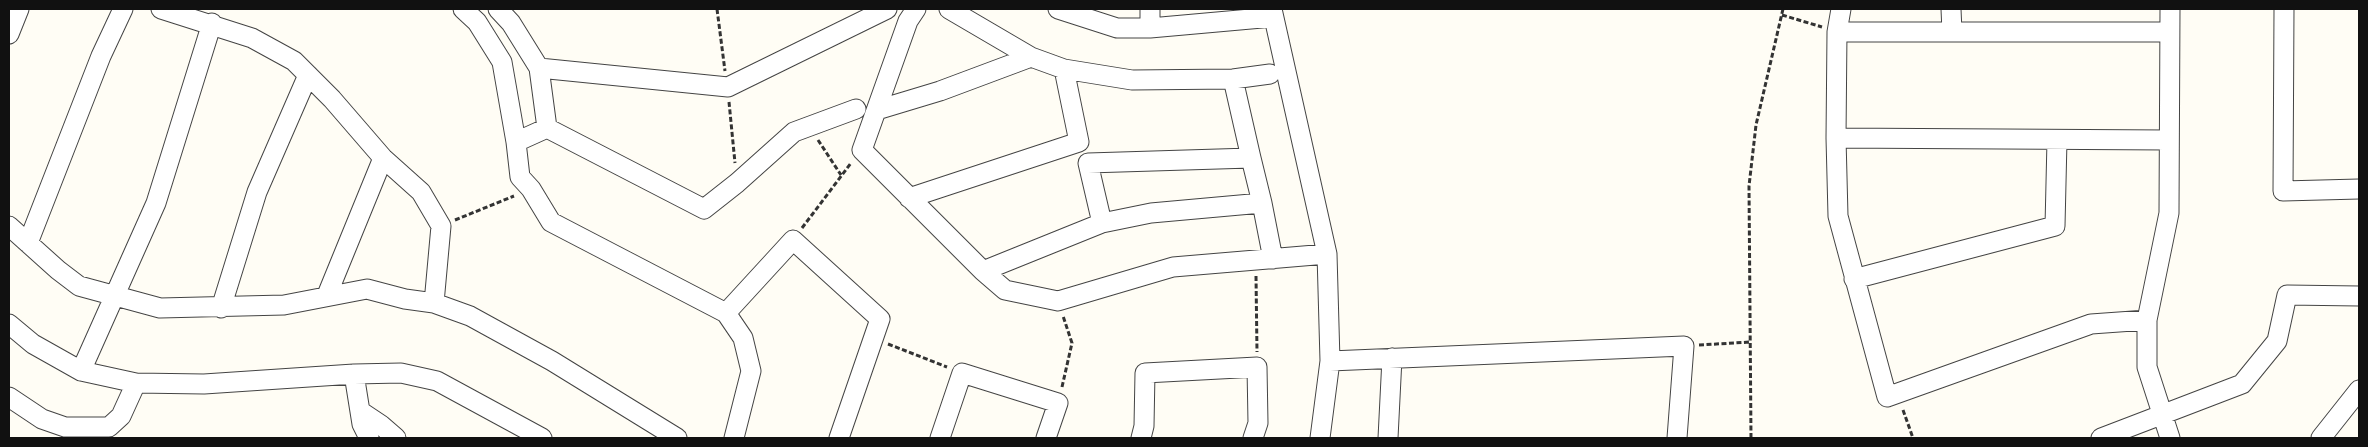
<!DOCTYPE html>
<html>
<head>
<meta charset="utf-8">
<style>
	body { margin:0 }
	#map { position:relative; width:2368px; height:447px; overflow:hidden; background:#fffdf5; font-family:"Roboto Serif",serif }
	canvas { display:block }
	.frame { position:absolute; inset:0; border:10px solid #111; pointer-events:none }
</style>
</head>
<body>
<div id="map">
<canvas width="2368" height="447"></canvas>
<div class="frame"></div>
</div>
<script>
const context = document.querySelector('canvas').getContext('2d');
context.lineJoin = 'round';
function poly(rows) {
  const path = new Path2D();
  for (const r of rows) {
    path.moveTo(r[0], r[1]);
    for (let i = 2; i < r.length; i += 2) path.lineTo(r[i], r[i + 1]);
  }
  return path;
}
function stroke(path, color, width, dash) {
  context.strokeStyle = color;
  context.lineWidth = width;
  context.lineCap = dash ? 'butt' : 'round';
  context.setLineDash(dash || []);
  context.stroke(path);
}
const minor = poly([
	[161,9,252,38,294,61,332,99,383,158,421,192,441,226,434,303],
	[463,9,477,22,502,62,516,142,520,177,531,189,551,222,726,313,743,338,751,371,734,438],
	[498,9,511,23,539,68],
	[916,9,908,21,862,150,983,271,1005,290,1058,301,1173,267,1327,254],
	[949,9,1031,57,1064,69,1132,80,1233,79,1270,74],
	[1058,9,1117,28,1150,28,1273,17],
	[1150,9,1150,28],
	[1272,9,1327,254,1330,361,1320,438],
	[1841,9,1837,32,1836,138,1838,216,1887,397,2091,324,2147,320],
	[1951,9,1952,32],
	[2170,9,2169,213,2147,320,2147,367,2170,438],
	[2284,9,2283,191,2359,189],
	[1837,32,2168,32],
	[9,34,19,9],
	[1233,79,1251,158,1088,163,1102,223,1151,213,1262,203,1273,259],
	[877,110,940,91,1031,57],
	[547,128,539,68,728,87,887,9],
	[1836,138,2168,140],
	[516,142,547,128,704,209,737,183,794,132,856,109],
	[1251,158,1262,203],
	[909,198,1079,142,1064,69],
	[9,226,58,270,79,286,160,308,284,305,367,289,405,299,434,303,470,316,552,361,677,438],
	[28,243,101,56,123,9],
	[983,271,1102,223],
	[1854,279,2055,226,2057,140],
	[327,295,383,158],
	[221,308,257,192,308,75],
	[726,313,793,240,880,319,839,438],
	[9,324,33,344,81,371,136,383,204,384,354,374,401,373,437,381,542,438],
	[1330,361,1684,346,1677,438],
	[81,371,156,203,212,23],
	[354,374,362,424,369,438],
	[9,397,42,419,65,427,109,427,121,416,136,383],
	[360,411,381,425,396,438],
	[940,438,962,373,1058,403,1046,438],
	[1141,438,1144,426,1145,373,1257,367,1258,423,1253,438],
	[1388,438,1392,358],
	[2101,438,2242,384,2277,341,2287,295,2359,296],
	[2321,438,2359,390]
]);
stroke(minor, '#444', 21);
stroke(poly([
	[717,9,725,71],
	[1782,15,1822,27],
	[729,102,735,163],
	[818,140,841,175],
	[455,220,514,196],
	[802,228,851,163],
	[1256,276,1257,352],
	[888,344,947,367],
	[1699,345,1751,342],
	[1062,387,1072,343,1063,316],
	[1903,410,1913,438],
	[1751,438,1749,186,1756,125,1783,9]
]), '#333', 3, [5, 2.5]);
stroke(minor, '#fff', 19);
</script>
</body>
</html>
